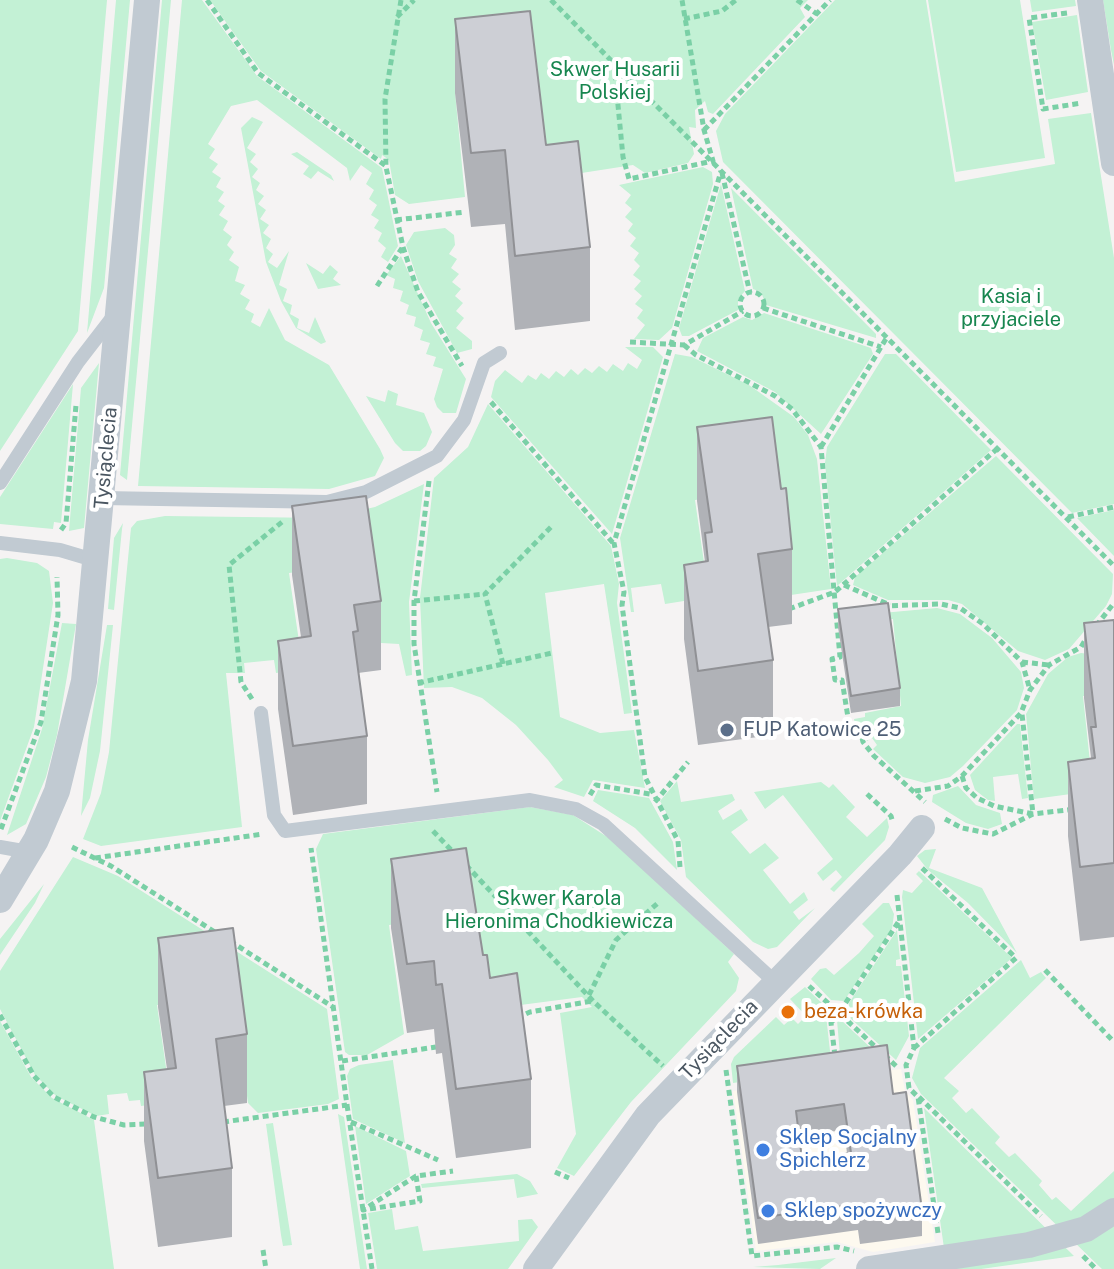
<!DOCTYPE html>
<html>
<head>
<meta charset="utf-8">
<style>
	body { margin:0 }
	canvas { display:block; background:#f5f3f3 }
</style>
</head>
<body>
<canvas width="1114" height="1269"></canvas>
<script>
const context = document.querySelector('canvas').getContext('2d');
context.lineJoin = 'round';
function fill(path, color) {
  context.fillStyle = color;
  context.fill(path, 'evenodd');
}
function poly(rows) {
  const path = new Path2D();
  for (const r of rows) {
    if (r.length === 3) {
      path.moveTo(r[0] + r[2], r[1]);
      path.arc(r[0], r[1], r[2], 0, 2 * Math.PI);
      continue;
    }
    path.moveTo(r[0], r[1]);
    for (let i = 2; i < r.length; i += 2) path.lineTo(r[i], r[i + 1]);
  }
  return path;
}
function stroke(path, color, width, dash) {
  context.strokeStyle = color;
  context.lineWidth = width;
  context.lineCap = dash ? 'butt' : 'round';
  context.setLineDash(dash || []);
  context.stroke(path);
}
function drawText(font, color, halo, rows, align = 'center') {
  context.font = font + ' "Public Sans",sans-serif';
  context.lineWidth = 8;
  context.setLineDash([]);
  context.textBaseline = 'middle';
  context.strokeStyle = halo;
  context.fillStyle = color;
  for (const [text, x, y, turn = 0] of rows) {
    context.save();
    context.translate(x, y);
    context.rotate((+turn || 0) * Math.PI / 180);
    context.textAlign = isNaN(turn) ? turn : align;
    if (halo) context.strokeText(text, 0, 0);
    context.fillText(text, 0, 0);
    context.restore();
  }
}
fill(poly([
	[901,1069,905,1091,913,1100,935,1242,873,1252,837,1242,756,1251,733,1091]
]), '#fdf9ef');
fill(poly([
	[0,0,107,0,78,331,0,451],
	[116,0,130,0,104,288,87,333],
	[162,0,171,0,127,480,120,475],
	[182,0,202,0,257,76,382,168,398,246,388,262,381,257,386,248,378,241,382,233,374,228,379,220,371,215,377,205,369,199,374,190,366,184,372,173,361,165,350,181,347,168,257,100,231,106,208,144,215,149,209,158,218,164,212,172,221,178,216,187,224,192,218,201,225,206,219,215,228,221,223,230,232,237,227,245,234,252,229,260,239,267,235,281,245,285,240,294,250,300,245,309,254,314,251,322,260,327,269,308,285,340,329,365,380,449,384,458,375,476,329,489,138,486],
	[210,0,821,0,808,0,800,8,805,17,713,114,708,112,705,101,695,110,696,128,689,127,694,154,688,163,645,173,633,165,543,179,532,84,455,92,465,197,409,204,395,195,389,160,382,155,381,159,261,71],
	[835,0,926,0,955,182,1055,164,1048,119,1091,113,1114,258,1114,504,1072,513,723,162,716,131,725,114],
	[928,0,1020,0,1045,158,956,172],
	[1030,0,1075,0,1076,6,1032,12],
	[1103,0,1114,0,1114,65,1111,50],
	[1077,15,1088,92,1046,100,1032,22],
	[252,117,263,122,247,148,256,154,250,162,258,169,252,177,260,183,256,190,264,196,258,204,266,210,260,219,269,225,263,233,271,239,266,248,273,254,268,262,277,268,289,251,279,285,287,289,283,301,292,305,290,314,299,319,297,328,309,333,315,317,326,342,321,344,296,328,281,301,266,262,241,128],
	[297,152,331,175,334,181,318,171,311,179,303,174,309,166,291,154],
	[703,167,712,172,713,184,672,328,659,340,634,339,645,325,637,318,643,310,635,304,642,296,634,289,641,281,633,275,640,266,634,260,639,253,630,246,636,238,628,231,633,224,625,217,632,209,625,203,631,195,619,185],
	[721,184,745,291,738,299,738,310,689,336,682,336,679,328],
	[731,188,876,334,876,338,766,305,761,292,753,289],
	[445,228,454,235,455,245,449,254,457,259,451,268,459,274,452,282,461,289,455,296,463,303,456,311,464,318,456,328,472,341,472,349,457,353,418,281,406,245,414,232],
	[401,256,431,323,466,379,456,413,443,413,437,407,434,399,443,369,433,366,436,357,426,354,430,343,420,340,423,330,414,326,416,317,406,314,409,305,400,301,403,291,393,288,395,279,386,275],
	[306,263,323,274,330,265,338,272,333,279,341,285,318,289],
	[764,313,871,348,873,354,821,434,775,392,697,351,703,338,743,317,752,320],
	[625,347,653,347,663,357,612,534,491,397,495,381,505,370,522,383,528,375,536,380,541,373,549,379,556,371,564,377,571,369,578,375,585,368,592,373,599,366,607,372,613,364,623,371,628,363,637,369,642,360],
	[675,354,692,357,749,385,794,417,808,435,817,459,831,589,791,595,783,562,773,490,695,500,709,597,665,604,661,584,631,588,634,612,631,612,620,538],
	[885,354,896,354,991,450,837,586,825,463,827,447],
	[99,363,84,528,69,531,81,388],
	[73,384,61,523,54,522,53,529,0,524,0,497],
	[388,390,398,394,396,405,424,413,432,432,426,446,420,451,403,451,395,443,366,396,385,402],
	[488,404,611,546,619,584,617,603,632,713,624,714,604,584,545,593,560,717,600,733,634,730,645,788,593,780,584,797,554,787,563,780,548,760,516,725,482,698,452,687,424,688,420,598,434,478,468,447],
	[996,456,1113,574,1112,594,1106,606,1069,649,1045,660,1018,651,962,604,948,600,888,600,853,585,855,577],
	[424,484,409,602,412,675,406,676,399,644,381,643,368,563,289,573,303,669,276,673,274,660,244,663,245,673,226,673,242,827,101,846,83,839,101,793,109,752,131,528,137,521,165,516,327,518,375,507],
	[1114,510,1114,556,1077,518],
	[123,523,122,529,114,610,108,609,114,538],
	[7,558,37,563,49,571,53,603,34,727,0,821,0,559],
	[937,608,960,614,992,638,1021,672,1024,688,1017,710,963,766,950,777,925,783,903,777,873,749,877,745,872,738,867,741,864,731,855,725,854,719,865,717,865,713,901,706,893,619,839,625,838,617],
	[62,623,76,624,57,735,46,777,26,824,7,835,42,729],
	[107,625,113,625,100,751,90,798,81,816,88,740],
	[1081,653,1114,657,1114,692,1083,696,1093,791,1034,799,1026,714,1048,674,1068,657],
	[1017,724,1020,724,1028,798,1022,799,1018,774,993,777,995,801,988,800,975,790,970,775],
	[677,781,681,802,732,794,735,800,718,811,723,820,741,809,748,820,731,832,750,854,765,843,779,858,763,870,790,904,804,892,808,900,793,912,799,920,815,908,777,947,768,949,753,942,686,877,681,840,660,801],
	[821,782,829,788,833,784,855,807,846,817,867,837,887,818,889,827,885,840,834,892,830,889,842,877,836,870,823,881,817,873,833,859,783,795,765,809,754,792],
	[958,786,976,805,1000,813,1002,824,988,829,966,823,932,802,933,795],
	[598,790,649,798,673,842,677,870,635,828,593,801],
	[530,807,573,815,612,840,734,954,728,962,739,978,736,991,631,1102,574,1176,557,1168,576,1134,560,1013,592,1007,582,997,482,1010,468,915,389,925,404,1034,367,1055,349,1055,345,1052,316,849,323,834],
	[936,849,929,868,982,888,1017,953,968,903,928,870,917,856,925,850],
	[73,857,118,876,327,1009,339,1099,328,1104,258,1113,248,1103,233,995,157,1005,171,1102,141,1106,140,1100,129,1101,127,1093,107,1095,109,1114,96,1116,56,1096,35,1075,0,1009,0,971],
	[919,871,1012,958,918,1039,902,897,903,890,912,893,923,881,916,874],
	[44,884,35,903,0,955,0,939],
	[883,903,889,903,894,914,892,929,844,1001,831,1000,811,979,820,969,826,968,834,975,859,953,874,936,862,924],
	[897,930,900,959,896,960,896,966,901,966,909,1036,896,1060,848,1016,849,1003],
	[1021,960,1030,978,1041,972,1046,978,944,1078,959,1091,952,1098,966,1113,972,1108,1000,1137,995,1143,1009,1157,1015,1153,1042,1181,1039,1185,1052,1200,1056,1197,1071,1211,1114,1171,1114,1269,1102,1269,921,1094,912,1078,920,1048],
	[805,987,825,1006,832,1069,733,1083,731,1064,734,1057,776,1017,784,1025,792,1018,798,1024,806,1016,790,999],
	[837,1020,841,1020,885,1061,841,1067],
	[0,1021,31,1077,52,1098,94,1120,114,1269,0,1269],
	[393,1060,393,1061,405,1143,353,1119,347,1076,350,1069,359,1065],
	[924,1108,1074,1256,981,1269,947,1269],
	[338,1114,344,1117,367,1269,360,1269],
	[273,1123,292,1245,283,1246,281,1235,266,1124],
	[355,1126,406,1151,410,1176,366,1204],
	[517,1174,530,1181,538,1194,517,1198,514,1179,422,1188,421,1184],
	[392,1209,395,1230,418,1226,423,1251,519,1241,518,1220,532,1219,538,1227,508,1269,377,1269,368,1213],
	[836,1258,820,1269,753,1267,778,1265]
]), '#c3f1d5');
stroke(poly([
	[207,0,258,73,386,166],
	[401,0,385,99,386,167,403,247,418,292,462,366],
	[551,0,1114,566],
	[797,0,817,14],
	[1067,13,1029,18,1043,109,1082,103],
	[397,17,414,0],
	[684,19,722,11,736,0],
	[614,64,623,157,629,179,713,161,704,130,682,0],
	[704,130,830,0],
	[722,173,750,293],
	[396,220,465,212],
	[377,286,402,248],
	[752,304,12],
	[763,308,881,347],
	[630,342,684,345,743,311],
	[684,345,696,355,775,396,792,409,821,447,840,657,832,659,835,680,842,680,850,730,860,730,863,742,874,756,925,802],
	[491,402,613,543],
	[821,447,887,337],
	[429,481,414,601,414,644,437,792],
	[1068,517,1114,507],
	[61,530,66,523,76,405],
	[844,585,890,605],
	[414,601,485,594],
	[882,606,941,604,960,608,983,624,1022,662,1030,690],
	[789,609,835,592,998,448],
	[1096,626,1114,603],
	[1022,662,1049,665],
	[503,664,485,594,551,527],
	[418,683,552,653],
	[252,699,241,682,229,565,282,522],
	[962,776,966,788,977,798,994,806,1033,814,1022,714],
	[915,791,948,786,962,776,1021,713,1030,690,1049,665,1081,647,1087,637],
	[867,794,891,816,893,823],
	[590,795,596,785,650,794],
	[655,802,688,762],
	[945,819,962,828,993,834,1033,814,1075,809],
	[1,829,41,722,58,615,57,577],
	[433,831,453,852],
	[72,847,111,866,218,934],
	[95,858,263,834],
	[466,865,593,1001,663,1066],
	[680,867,678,841,645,777,622,605,624,592,614,543,721,171],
	[897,895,914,1048,906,1065,909,1088,918,1097,938,1233],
	[230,941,333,1007],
	[1045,970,1114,1042],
	[809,986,839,1013,831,1023,835,1056],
	[589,995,616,940,659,902],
	[0,1015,34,1076,54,1097,94,1117,124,1125,148,1124],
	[517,1018,530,1012,592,1001],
	[914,1048,1016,958,921,867],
	[342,1061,436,1047],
	[896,1066,839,1013,899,921],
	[726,1070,752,1256,837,1247,854,1251],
	[919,1097,1041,1216],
	[347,1105,372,1269],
	[223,1122,347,1105,311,848],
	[351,1122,438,1160],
	[555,1172,569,1178],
	[416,1176,420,1201,363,1210,416,1176,453,1171],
	[263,1250,266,1269],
	[1083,1256,1096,1269]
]), '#7ad0a6', 5, [6, 4]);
stroke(poly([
	[0,483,78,362,115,314],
	[103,498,327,502,366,492,437,456,464,420,484,363,500,353],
	[0,543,60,550,97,561],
	[261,713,274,815,285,831,530,800,576,809,603,824,775,982],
	[0,847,29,852]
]), '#c1cad2', 14);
stroke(poly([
	[1090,0,1114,163],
	[0,900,36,840,57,791,84,681,147,0],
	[536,1269,648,1115,900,855,922,828],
	[869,1269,1029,1245,1086,1229,1114,1211]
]), '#c1cad2', 26);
fill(poly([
	[455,19,546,145,590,247,590,321,515,330,505,224,471,227,455,93],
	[697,427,781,489,792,549,792,624,768,627,773,660,773,735,698,745,684,639,684,565,705,562,697,501],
	[292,506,381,601,381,670,358,673,367,736,367,804,293,815,278,709,278,641,301,637,292,575],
	[838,609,900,688,900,706,851,713,838,627],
	[1114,620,1114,937,1080,941,1068,836,1068,762,1091,758,1084,698,1084,623],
	[391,859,483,955,490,978,531,1079,531,1148,456,1158,442,1053,436,1054,434,1029,407,1033,391,928],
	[158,938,247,1034,247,1103,224,1106,232,1168,232,1237,158,1247,144,1141,144,1072,167,1069,158,1007],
	[737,1066,893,1094,922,1210,922,1236,860,1244,858,1230,758,1244,737,1092],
	[844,1130,847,1153,802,1159,799,1136]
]), '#b0b2b7');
const building = poly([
	[530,11,546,145,578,141,590,247,515,256,505,150,471,153,455,19,530,11],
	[772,417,781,489,786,488,792,549,758,554,773,660,698,671,684,565,708,561,705,533,712,532,697,427,772,417],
	[366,496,381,601,354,605,358,631,353,632,367,736,293,746,278,641,311,636,292,506,366,496],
	[888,603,900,688,851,696,838,609,888,603],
	[1114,620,1114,863,1080,867,1068,762,1095,758,1091,727,1096,727,1084,623,1114,620],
	[466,848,483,955,487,955,490,978,517,973,531,1079,456,1089,442,984,436,985,434,961,407,964,391,859,466,848],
	[233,928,247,1034,216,1039,232,1168,158,1178,144,1072,176,1068,158,938,233,928],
	[887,1045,893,1094,906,1092,922,1210,860,1218,858,1204,758,1218,737,1066,887,1045],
	[844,1104,851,1153,802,1159,796,1111,844,1104]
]);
fill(building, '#cdcfd5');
stroke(building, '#909195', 2);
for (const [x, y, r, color] of [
	[727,730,8,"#5c6f8a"],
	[788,1012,8,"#e8710a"],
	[763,1150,8,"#3f7fe0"],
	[768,1211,8,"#3f7fe0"]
]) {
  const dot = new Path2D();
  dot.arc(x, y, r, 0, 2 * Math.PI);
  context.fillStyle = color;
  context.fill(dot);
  stroke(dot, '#fff', 3);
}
drawText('20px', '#17864f', '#fff', [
	["Skwer Husarii",615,70],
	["Polskiej",615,93],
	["Kasia i",1011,297],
	["przyjaciele",1011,320],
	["Skwer Karola",559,899],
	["Hieronima Chodkiewicza",559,922]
]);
drawText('20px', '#4a5661', '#fff', [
	["Tysiąclecia",106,458,-85],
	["Tysiąclecia",719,1040,-46]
]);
drawText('20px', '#4e5e75', '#fff', [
	["FUP Katowice 25",743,730]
], 'left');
drawText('20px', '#c56008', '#fff', [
	["beza-krówka",804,1012]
], 'left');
drawText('20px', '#366cbe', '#fff', [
	["Sklep Socjalny",779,1138],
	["Spichlerz",779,1161],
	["Sklep spożywczy",784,1211]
], 'left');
</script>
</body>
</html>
